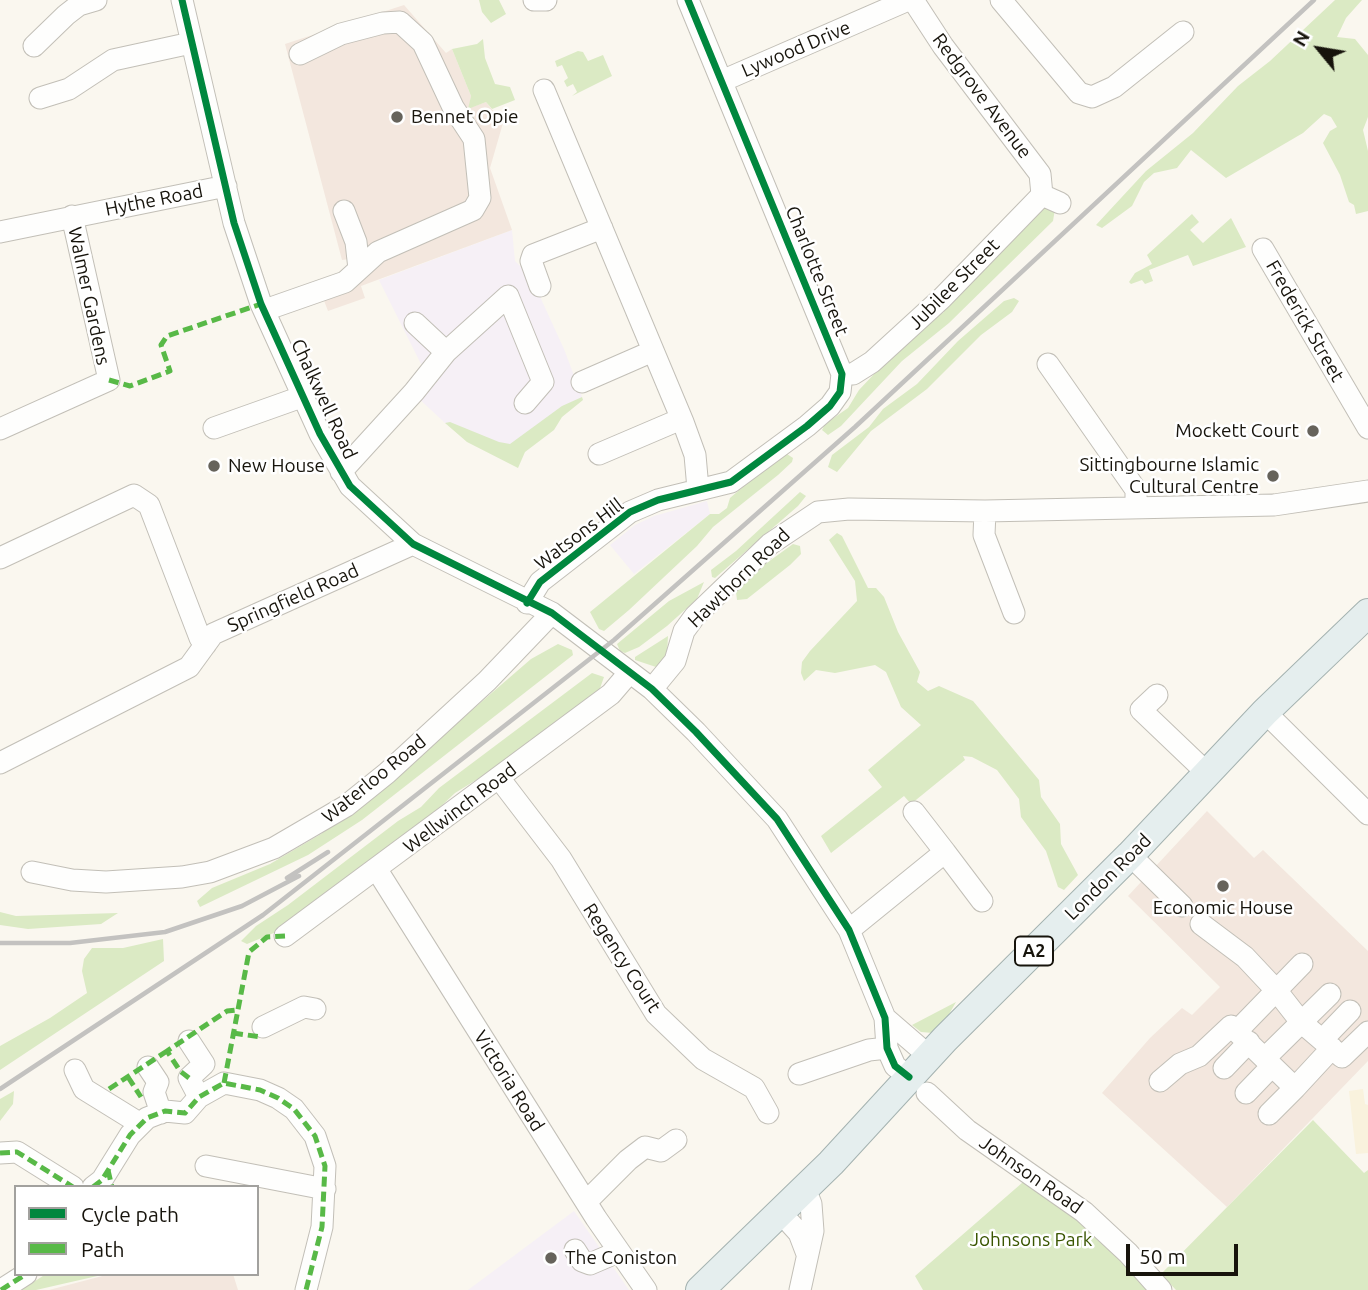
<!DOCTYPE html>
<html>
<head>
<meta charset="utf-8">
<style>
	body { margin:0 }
	#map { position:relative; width:1368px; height:1290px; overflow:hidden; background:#faf7ef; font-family:Ubuntu,sans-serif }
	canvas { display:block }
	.legend { position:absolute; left:14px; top:1185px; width:245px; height:91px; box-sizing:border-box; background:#fff; border:2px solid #a2a19e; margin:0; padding:9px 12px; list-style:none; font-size:21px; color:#17140c }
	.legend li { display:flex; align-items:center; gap:14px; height:35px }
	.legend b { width:35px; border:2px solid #a2a19e }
	.north { position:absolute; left:1284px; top:14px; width:70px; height:70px; -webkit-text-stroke:5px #fff; paint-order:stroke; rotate:300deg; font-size:19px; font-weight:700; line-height:28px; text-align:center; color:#17140c }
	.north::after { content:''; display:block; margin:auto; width:24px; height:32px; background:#17140c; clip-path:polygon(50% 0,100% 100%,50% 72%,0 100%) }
	.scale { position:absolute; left:1126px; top:1244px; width:112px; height:32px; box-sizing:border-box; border:4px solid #17140c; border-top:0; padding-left:9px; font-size:21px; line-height:24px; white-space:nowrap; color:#17140c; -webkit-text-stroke:5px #fff; paint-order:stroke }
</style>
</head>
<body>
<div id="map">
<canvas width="1368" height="1290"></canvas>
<ul class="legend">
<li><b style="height:9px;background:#00873e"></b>Cycle path</li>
<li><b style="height:9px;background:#58b947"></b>Path</li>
</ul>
<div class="north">N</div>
<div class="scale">50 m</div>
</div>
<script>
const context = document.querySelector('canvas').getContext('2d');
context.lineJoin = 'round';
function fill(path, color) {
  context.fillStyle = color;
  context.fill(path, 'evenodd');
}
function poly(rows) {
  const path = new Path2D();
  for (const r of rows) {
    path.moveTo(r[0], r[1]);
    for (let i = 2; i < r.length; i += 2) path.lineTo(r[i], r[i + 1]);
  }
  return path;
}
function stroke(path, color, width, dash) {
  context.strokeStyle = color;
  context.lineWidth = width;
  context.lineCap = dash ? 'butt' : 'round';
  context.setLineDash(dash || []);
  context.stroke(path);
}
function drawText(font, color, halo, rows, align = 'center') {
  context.font = font + ' Ubuntu,sans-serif';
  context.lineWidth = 5;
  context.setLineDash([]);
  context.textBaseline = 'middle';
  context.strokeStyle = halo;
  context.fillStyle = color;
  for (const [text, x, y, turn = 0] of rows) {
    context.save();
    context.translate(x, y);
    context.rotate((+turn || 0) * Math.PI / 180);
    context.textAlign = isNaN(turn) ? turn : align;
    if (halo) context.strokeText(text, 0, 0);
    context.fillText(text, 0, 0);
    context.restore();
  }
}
fill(poly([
	[512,230,515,261,531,277,564,349,582,397,512,451,445,423,416,396,429,380,379,280],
	[707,501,710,514,634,574,610,545,635,525,654,516],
	[574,1211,629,1290,468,1290]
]), '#f6f0f6');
fill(poly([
	[404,5,446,53,452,49,471,96,469,108,486,102,503,123,490,168,512,230,361,286,365,298,328,311,323,298,302,305,295,288,334,277,348,267,349,259,342,260,285,44],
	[1207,811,1254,858,1263,850,1368,951,1368,1061,1227,1207,1102,1093,1150,1038,1182,1008,1192,1015,1220,987,1128,896],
	[110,1274,233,1274,238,1290,49,1290]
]), '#f3e7de');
fill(poly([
	[1363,1089,1365,1104,1368,1105,1368,1153,1356,1154,1349,1091]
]), '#f9f2dd');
fill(poly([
	[479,0,499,0,506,14,491,23,482,12],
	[1335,0,1362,0,1346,18,1337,37,1355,39,1368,55,1368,117,1363,130,1368,151,1368,211,1356,214,1354,205,1349,202,1340,175,1323,143,1330,131,1337,127,1331,117,1324,114,1303,133,1226,178,1191,150,1177,168,1154,173,1144,182,1132,206,1102,228,1096,225,1146,171,1193,133,1238,86,1270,61],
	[483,39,485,58,495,84,510,87,515,100,492,109,486,102,468,109,471,96,452,49,477,44],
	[578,51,583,52,588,61,603,55,612,76,572,96,577,92,573,84,567,87,564,81,568,78,562,65,557,67,555,61],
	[1036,195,1055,209,1053,221,949,323,902,361,841,426,828,435,822,430,825,424,848,408,859,390,909,337,944,312,939,296],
	[1192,214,1199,222,1190,230,1203,243,1231,218,1246,247,1193,266,1188,255,1149,270,1153,281,1145,284,1142,280,1131,284,1129,282,1135,273,1152,264,1147,255],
	[1014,298,1019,301,1012,312,981,335,927,389,871,431,837,472,828,467,832,455,869,427,883,409,917,384,958,341,1004,301],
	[582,397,583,400,562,417,554,430,525,452,518,468,467,442,445,423,450,422,499,442,510,444,562,406],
	[787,454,793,458,792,462,778,475,713,527,697,546,629,610,604,631,599,629,590,612,710,514,719,514,727,508,730,498,778,457],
	[800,492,806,496,798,506,715,578,712,577,711,570,736,551],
	[837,533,842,536,868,588,876,588,884,597,898,632,920,672,917,682,928,691,939,686,973,701,1039,780,1041,797,1060,824,1061,844,1078,875,1064,890,1058,887,1046,851,1021,817,1019,799,997,770,972,757,963,756,965,760,911,804,904,796,831,853,821,836,882,787,868,770,921,725,901,707,886,672,875,665,835,673,816,670,804,681,801,673,802,662,810,651,857,601,855,581,829,540],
	[793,544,800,546,801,554,790,565,747,599,737,600,736,592,757,570],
	[704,582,697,599,667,626,639,647,625,653,620,651,617,644,669,601],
	[668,636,667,655,656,667,635,660,635,657],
	[558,644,572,650,573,655,362,820,308,855,200,907,197,901,212,888,270,864,321,834,420,755,531,659],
	[592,673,604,677,598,694,547,734,530,740,507,761,455,793,435,812,281,930,247,944,241,941,256,926,288,905,398,821,421,807,439,788],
	[0,912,16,916,118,913,101,924,28,929,0,925],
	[163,939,164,961,0,1070,0,1046,50,1018,87,993,82,971,84,959,92,948,123,948],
	[956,1002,944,1023,933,1033,921,1032,912,1025],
	[14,1091,13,1104,0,1121,0,1099],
	[1313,1120,1364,1173,1368,1170,1368,1290,1176,1290,1161,1274],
	[1030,1176,1043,1186,1152,1290,923,1290,915,1276],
	[46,1274,106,1274,36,1290,21,1290]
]), '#dbeac4');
const minor = poly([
	[182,0,234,223,261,304,320,434,350,486,413,544,552,613,652,689,696,732,777,819,849,930,885,1018,887,1048,895,1066,909,1077],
	[534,0,546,0],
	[913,0,943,46,1040,174,1042,195],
	[1001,0,1079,93,1092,97,1114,87,1183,32],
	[34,46,66,15,79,5,96,0],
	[722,81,908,0],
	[544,90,683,422,695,455,698,489],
	[40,98,69,89,113,60,191,43],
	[344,211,356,242,359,269],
	[0,232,226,186],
	[1263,249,1368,428],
	[540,286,531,261,533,255,602,228],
	[265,310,345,282,378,252,473,210,480,198,474,139,453,107,423,43,400,22,383,23,341,34,300,54],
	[415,323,446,352],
	[1048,364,1136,490,1136,507],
	[842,374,853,374,872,362,942,298,1042,195,1060,203],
	[582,382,653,351],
	[214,428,304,396],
	[0,429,109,380,72,216],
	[599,454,681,419],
	[341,472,414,392,446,352,508,296,543,382,525,403],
	[985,511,984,535,1014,613],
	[0,558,134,495,149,505,200,638,206,644],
	[527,603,540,582,630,512,658,500,731,482,807,426,830,406,840,392,842,374,688,0],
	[652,689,675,661,684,631,695,616,770,544,818,512,849,509,985,511,1274,505,1368,491],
	[1157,695,1141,710,1207,773],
	[1265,712,1368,814],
	[0,763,189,667,213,634,413,544],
	[499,778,561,859,656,1014,703,1059,754,1088,768,1113],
	[914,812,945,852],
	[1130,855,1182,906],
	[377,870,596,1218,646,1290],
	[32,872,72,880,106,882,182,877,210,872,274,848,346,806,387,773,487,681,552,613],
	[1201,924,1245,957,1276,990,1301,1022,1342,1057,1368,1032],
	[849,930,945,852,982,901],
	[285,936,611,694,629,673],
	[885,1018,929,1056],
	[263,1027,304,1007,315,1009],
	[1237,1031,1302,964],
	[1323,1039,1350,1011],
	[189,1041,204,1064,189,1078,199,1097],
	[1265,1058,1330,994],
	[148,1067,158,1082,154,1092,161,1113],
	[1224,1068,1249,1042],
	[75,1070,84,1089,139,1123],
	[799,1074,869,1050,887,1048],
	[1160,1081,1180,1064,1199,1056,1231,1026,1295,1088,1332,1048],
	[927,1093,967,1130,1084,1212,1128,1253,1161,1290],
	[1246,1093,1272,1066],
	[1269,1114,1295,1088],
	[0,1153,17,1152,73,1187],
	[206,1166,325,1189],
	[93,1187,102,1180,130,1135,147,1118,165,1111,185,1113,199,1097,224,1083,260,1090,278,1098,294,1109,315,1136,325,1166,322,1227,306,1290],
	[586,1202,628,1160,645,1147,661,1151,676,1140],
	[781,1213,799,1233,807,1254],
	[575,1250,582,1261,590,1264,618,1252],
	[1,1290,26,1274],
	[800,1290,813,1231,811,1204,805,1189]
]);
const major = poly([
	[700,1290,831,1163,945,1039,1130,855,1265,712,1368,613]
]);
stroke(minor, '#c2bfb7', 23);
stroke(major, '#a4b2b0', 30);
stroke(minor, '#fefefd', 21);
stroke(major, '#e5eeee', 28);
stroke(poly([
	[287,878,328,852],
	[0,943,70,943,165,932,242,906,299,876],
	[0,1089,263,915,614,640,855,427,1314,0]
]), '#c3c2c0', 4.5);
stroke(poly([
	[109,380,130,386,170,371,161,345,167,336,261,304],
	[233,1033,261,1037],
	[128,1077,141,1097],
	[189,1078,180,1071,167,1051,227,1011,237,1010],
	[224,1083,249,952,267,937,285,936],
	[109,1089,167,1051],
	[0,1153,17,1152,73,1187],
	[108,1170,112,1187],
	[93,1187,102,1180,130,1135,147,1118,165,1111,185,1113,199,1097,224,1083,260,1090,278,1098,294,1109,315,1136,325,1166,322,1227,306,1290],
	[1,1290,26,1274]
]), '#58b947', 5, [10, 5]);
stroke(poly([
	[182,0,234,223,261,304,320,434,350,486,413,544,552,613,652,689,696,732,777,819,849,930,885,1018,887,1048,895,1066,909,1077],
	[527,603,540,582,630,512,658,500,731,482,807,426,830,406,840,392,842,374,688,0]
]), '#00873e', 7);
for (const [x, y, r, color] of [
	[397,117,7,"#66635b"],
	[1313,431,7,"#66635b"],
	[214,466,7,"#66635b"],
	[1273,476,7,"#66635b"],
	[1223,886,7,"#66635b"],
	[551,1258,7,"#66635b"]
]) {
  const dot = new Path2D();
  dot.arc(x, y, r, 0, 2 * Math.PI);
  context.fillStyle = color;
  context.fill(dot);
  stroke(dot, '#fff', 2.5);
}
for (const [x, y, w] of [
	[1034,951,38]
]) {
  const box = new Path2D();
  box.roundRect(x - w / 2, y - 14.5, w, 29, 5);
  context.fillStyle = '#fff';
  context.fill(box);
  stroke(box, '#17140c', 2);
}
drawText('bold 18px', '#17140c', null, [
	["A2",1034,951]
]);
drawText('19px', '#17140c', '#fff', [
	["Lywood Drive",796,49,-23],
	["Redgrove Avenue",982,96,53],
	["Hythe Road",154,200,-11],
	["Charlotte Street",817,271,68],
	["Jubilee Street",954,284,-45],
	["Walmer Gardens",89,296,78],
	["Frederick Street",1305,321,60],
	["Chalkwell Road",324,399,65],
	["Watsons Hill",579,534,-37],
	["Hawthorn Road",739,578,-44],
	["Springfield Road",293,598,-24],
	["Waterloo Road",374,779,-39],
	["Wellwinch Road",460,808,-37],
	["London Road",1108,877,-45],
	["Regency Court",622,958,57],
	["Victoria Road",509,1081,58],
	["Johnson Road",1031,1175,35]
]);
drawText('19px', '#17140c', '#fff', [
	["Bennet Opie",411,117],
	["Mockett Court",1299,431,"right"],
	["Sittingbourne Islamic",1259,465,"right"],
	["Cultural Centre",1259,487,"right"],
	["New House",228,466],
	["Economic House",1223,908,"center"],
	["The Coniston",565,1258]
], 'left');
drawText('19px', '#3a5602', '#fff', [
	["Johnsons Park",1031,1240]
]);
</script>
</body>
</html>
